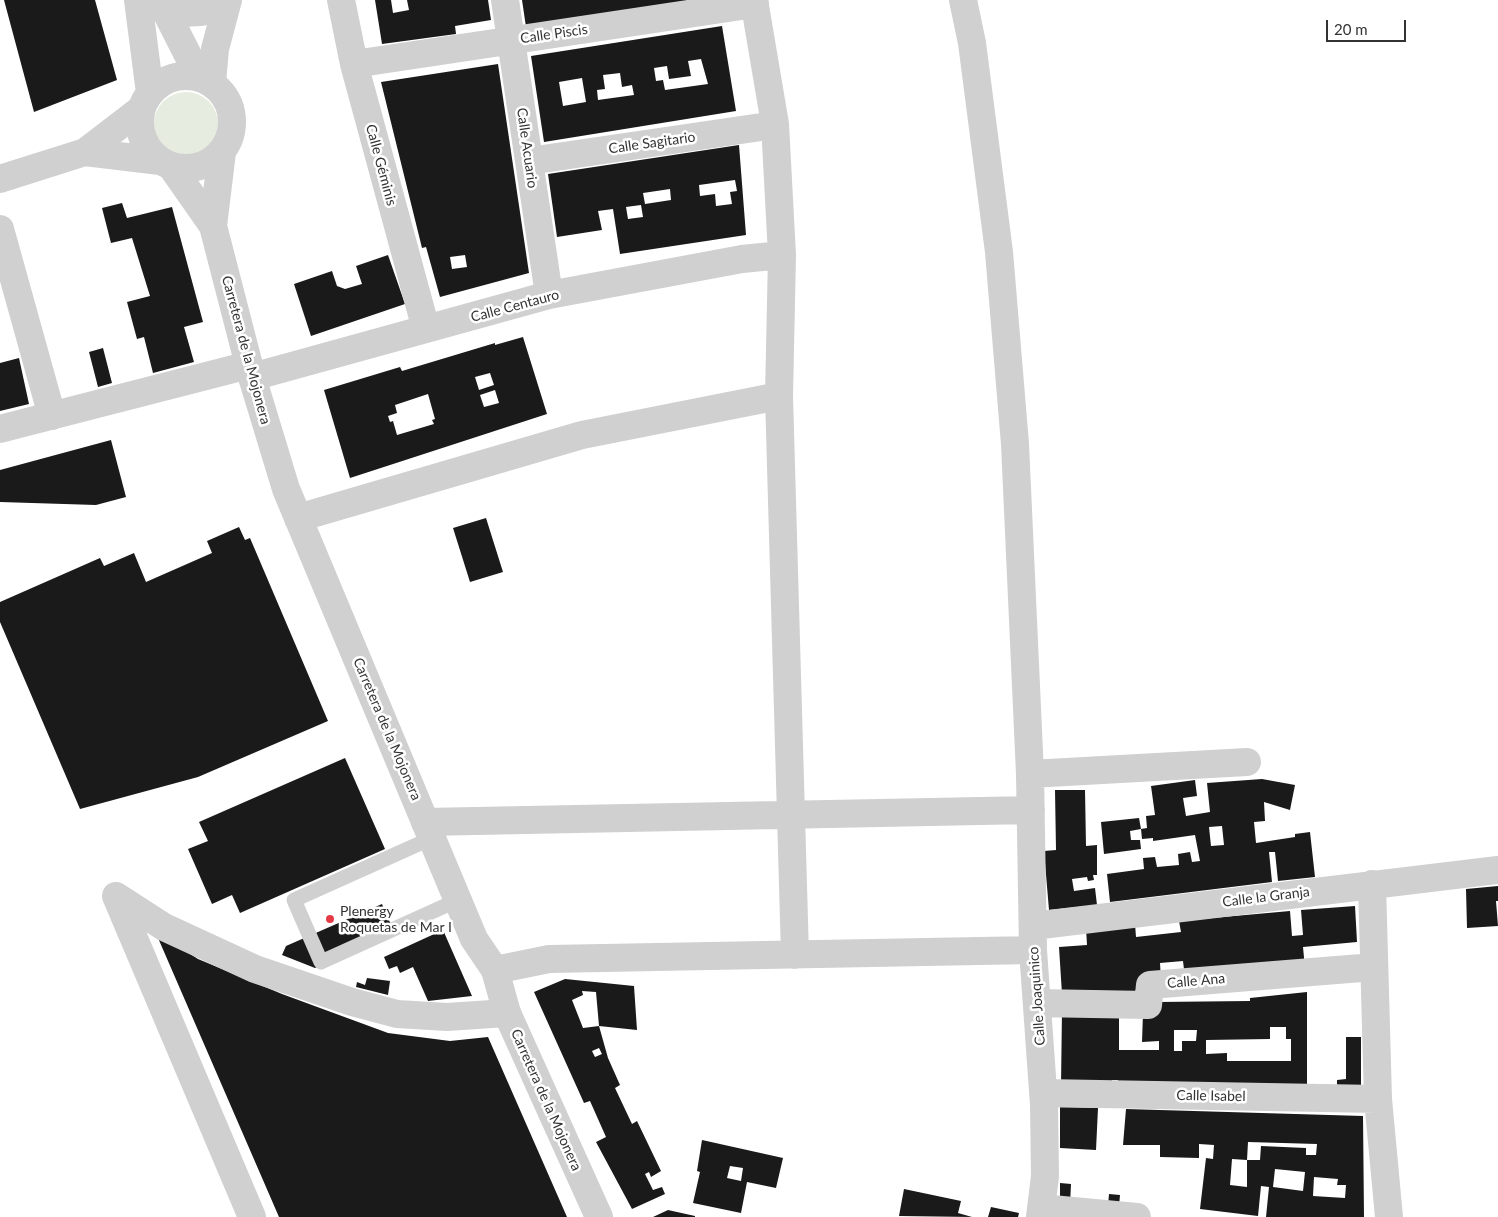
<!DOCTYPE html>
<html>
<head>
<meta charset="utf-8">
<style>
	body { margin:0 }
	#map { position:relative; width:1498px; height:1217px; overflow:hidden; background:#fff; font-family:Lato,sans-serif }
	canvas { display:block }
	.scale { position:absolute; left:1326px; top:20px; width:80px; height:22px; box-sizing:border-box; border:2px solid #333; border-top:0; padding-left:6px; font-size:15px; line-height:18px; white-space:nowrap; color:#333; -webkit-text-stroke:4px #fff; paint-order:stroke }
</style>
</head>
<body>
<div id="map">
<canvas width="1498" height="1217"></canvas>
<div class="scale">20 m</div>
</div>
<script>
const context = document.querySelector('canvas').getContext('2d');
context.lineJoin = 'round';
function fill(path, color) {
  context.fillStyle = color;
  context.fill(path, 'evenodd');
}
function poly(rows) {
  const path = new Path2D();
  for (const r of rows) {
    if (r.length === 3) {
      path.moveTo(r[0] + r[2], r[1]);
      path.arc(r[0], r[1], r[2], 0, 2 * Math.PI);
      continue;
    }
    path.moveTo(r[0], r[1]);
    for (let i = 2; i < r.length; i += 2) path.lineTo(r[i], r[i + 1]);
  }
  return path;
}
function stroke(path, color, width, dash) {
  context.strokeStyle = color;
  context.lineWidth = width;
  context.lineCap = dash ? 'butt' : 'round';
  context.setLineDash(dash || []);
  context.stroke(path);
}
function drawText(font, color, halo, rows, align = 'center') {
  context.font = font + ' Lato,sans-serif';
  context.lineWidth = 5;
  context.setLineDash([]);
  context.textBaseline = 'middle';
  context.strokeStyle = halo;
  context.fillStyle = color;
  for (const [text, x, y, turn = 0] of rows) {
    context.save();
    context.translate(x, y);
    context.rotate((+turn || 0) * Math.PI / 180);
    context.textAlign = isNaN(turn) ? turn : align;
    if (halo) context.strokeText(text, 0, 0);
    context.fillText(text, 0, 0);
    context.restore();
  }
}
fill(poly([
	[186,124,32]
]), '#e6ecdf');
fill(poly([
	[4,0,95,0,117,80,34,112],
	[375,0,391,0,393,13,409,10,407,0,488,0,491,20,455,26,456,34,382,44],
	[522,0,692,0,526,27],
	[722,26,736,111,544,142,531,56],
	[701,59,708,84,665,90,663,80,656,81,654,68,667,66,669,79,691,76,688,61],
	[620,73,622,87,632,85,634,95,598,100,597,90,605,89,603,75],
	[582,78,586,102,563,106,559,82],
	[498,64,529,273,440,297,426,247,422,248,381,82],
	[465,255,467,267,452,269,450,257],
	[739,145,746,235,620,254,613,209,598,211,602,230,557,237,548,174],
	[735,180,737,191,730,192,732,204,716,206,715,194,700,196,699,185],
	[670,189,671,200,645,204,643,193],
	[641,205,643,217,628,219,626,207],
	[122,203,127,218,172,207,203,322,184,327,194,362,153,373,144,337,137,339,127,302,150,296,132,238,111,243,102,208],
	[388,255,405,304,311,336,294,284,332,271,337,286,345,289,362,284,356,266],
	[523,337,547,414,350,478,324,390,400,367,402,371,495,343,495,345],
	[490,373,494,385,479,390,475,377],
	[495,390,499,403,484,407,480,395],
	[428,394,435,419,432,420,434,424,397,435,393,421,390,422,388,416,397,413,395,405],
	[103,348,112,383,98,387,89,352],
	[19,358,29,404,0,411,0,363],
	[111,440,126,497,96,505,0,502,0,470],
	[486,518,503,572,470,582,453,528],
	[239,527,245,540,250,538,328,721,198,777,80,809,0,622,0,602,100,558,104,566,134,553,146,582,212,553,207,541],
	[345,758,385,849,240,913,232,895,212,904,188,849,208,841,199,822],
	[1262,779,1295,785,1290,810,1264,802,1265,821,1254,822,1256,843,1295,837,1295,834,1310,832,1315,877,1278,881,1275,852,1269,852,1272,882,1110,902,1107,874,1144,869,1143,858,1155,857,1157,867,1179,865,1178,854,1190,852,1192,862,1200,861,1195,835,1153,841,1153,838,1142,839,1141,829,1130,831,1131,840,1140,840,1141,849,1104,854,1101,822,1139,818,1141,829,1147,828,1146,816,1155,815,1151,786,1195,780,1197,796,1183,798,1186,816,1210,812,1207,783],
	[1222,826,1224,845,1211,846,1209,827],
	[1055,790,1085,790,1086,846,1097,845,1097,875,1093,875,1094,880,1088,881,1087,877,1072,879,1074,891,1095,888,1097,905,1049,910,1044,851,1056,850],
	[1498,886,1498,901,1496,901,1498,926,1467,928,1466,889],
	[382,904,395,934,315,968,282,955,286,946],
	[1355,906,1357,942,1303,947,1305,968,1185,978,1183,961,1160,963,1161,980,1140,997,1062,994,1059,947,1087,945,1086,928,1135,924,1136,937,1181,932,1179,921,1290,911,1292,936,1303,935,1301,910],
	[443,930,472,996,428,1001,413,967,400,973,397,966,389,969,384,957],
	[155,931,198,959,282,994,388,1033,450,1041,488,1037,567,1217,279,1217],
	[367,978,390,981,388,995,356,987,357,982,365,985],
	[565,979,634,986,637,1030,599,1026,608,1058,620,1085,615,1088,632,1124,637,1121,661,1171,651,1177,649,1172,645,1174,653,1190,662,1187,665,1194,632,1209,596,1142,606,1137,590,1101,584,1103,534,992],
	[582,991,596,992,599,1026,583,1028,572,1000,583,995],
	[599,1048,602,1054,595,1057,592,1051],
	[1307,992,1307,1089,1118,1091,1118,1080,1112,1080,1112,1091,1061,1086,1062,1009,1119,1012,1119,1050,1159,1050,1159,1041,1142,1042,1143,1013,1158,1014,1158,1002,1250,1001,1250,998],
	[1270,1027,1286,1027,1286,1039,1291,1039,1291,1061,1227,1061,1227,1053,1206,1054,1206,1040,1270,1039],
	[1174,1030,1197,1030,1196,1041,1182,1041,1182,1051,1174,1051],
	[1346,1037,1361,1037,1361,1089,1337,1085,1337,1080,1346,1079],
	[1060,1107,1098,1108,1096,1150,1060,1148],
	[1126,1109,1363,1116,1364,1217,1266,1217,1269,1187,1261,1186,1258,1216,1200,1209,1206,1158,1213,1159,1214,1145,1199,1144,1199,1158,1160,1157,1160,1145,1123,1145],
	[1248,1142,1317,1144,1316,1155,1306,1155,1306,1148,1261,1146,1260,1160,1247,1160,1247,1187,1230,1185,1232,1159,1247,1160],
	[1275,1169,1305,1172,1303,1191,1273,1187],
	[1314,1177,1338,1179,1337,1185,1346,1185,1345,1198,1313,1196],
	[702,1140,783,1158,776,1188,747,1182,741,1213,693,1203,700,1172,697,1171],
	[730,1166,743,1168,741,1181,727,1178],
	[1060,1183,1071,1184,1070,1205,1060,1204],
	[904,1189,961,1201,958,1213,972,1217,899,1216],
	[1109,1194,1120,1195,1119,1206,1108,1206],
	[991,1207,1019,1213,1018,1217,988,1217],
	[668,1210,695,1216,695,1217,653,1217]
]), '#1a1a1a');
stroke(poly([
	[432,838,294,900,321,962,458,900]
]), '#d0d0d0', 15);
stroke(poly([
	[341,0,354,64,426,329],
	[505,0,549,295],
	[754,0,775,124,782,255,779,396,795,955],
	[963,0,972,43,999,252,1015,444,1030,774,1033,950,1044,1105,1045,1176,1040,1217],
	[161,5,180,13,201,12,226,3],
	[354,64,755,4],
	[212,83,215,49,228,0],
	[529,161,775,125],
	[0,229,52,416],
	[252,377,549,295,742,259,782,255],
	[0,429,249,365],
	[298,518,582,435,779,396],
	[1030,774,1247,762],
	[425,822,1031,810],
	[1372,884,1378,1099,1389,1217],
	[116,896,164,927,255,969,352,1002,397,1014,447,1017,507,1013],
	[116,896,252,1217],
	[1033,926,1498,870],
	[495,970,549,959,1033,950],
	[1037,1003,1148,1005,1150,985,1374,967],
	[1044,1093,1378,1099],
	[1041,1208,1137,1217]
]), '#d0d0d0', 28);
stroke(poly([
	[138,0,150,93],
	[160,0,199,77],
	[186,122,46],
	[85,152,160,161],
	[171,166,213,226,252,377,286,489,474,939,495,970,507,1013,599,1217],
	[0,179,85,152,141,109],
	[213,226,222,152]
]), '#d0d0d0', 28);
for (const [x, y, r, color] of [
	[330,919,5,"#e63946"]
]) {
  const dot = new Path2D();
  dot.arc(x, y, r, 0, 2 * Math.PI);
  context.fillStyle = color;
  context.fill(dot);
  stroke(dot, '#fff', 2);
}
drawText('14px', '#333', '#fff', [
	["Calle Piscis",554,34,-8],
	["Calle Sagitario",652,143,-8],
	["Calle Acuario",527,148,82],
	["Calle Géminis",381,165,75],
	["Calle Centauro",515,306,-15],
	["Carretera de la Mojonera",246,350,75],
	["Carretera de la Mojonera",387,729,67],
	["Calle la Granja",1266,897,-7],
	["Calle Ana",1196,981,-5],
	["Calle Joaquinico",1037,996,-94],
	["Calle Isabel",1211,1096,1],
	["Carretera de la Mojonera",546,1100,66]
]);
drawText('14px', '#333', '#fff', [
	["Plenergy",340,911],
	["Roquetas de Mar I",340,927]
], 'left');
</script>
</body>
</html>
